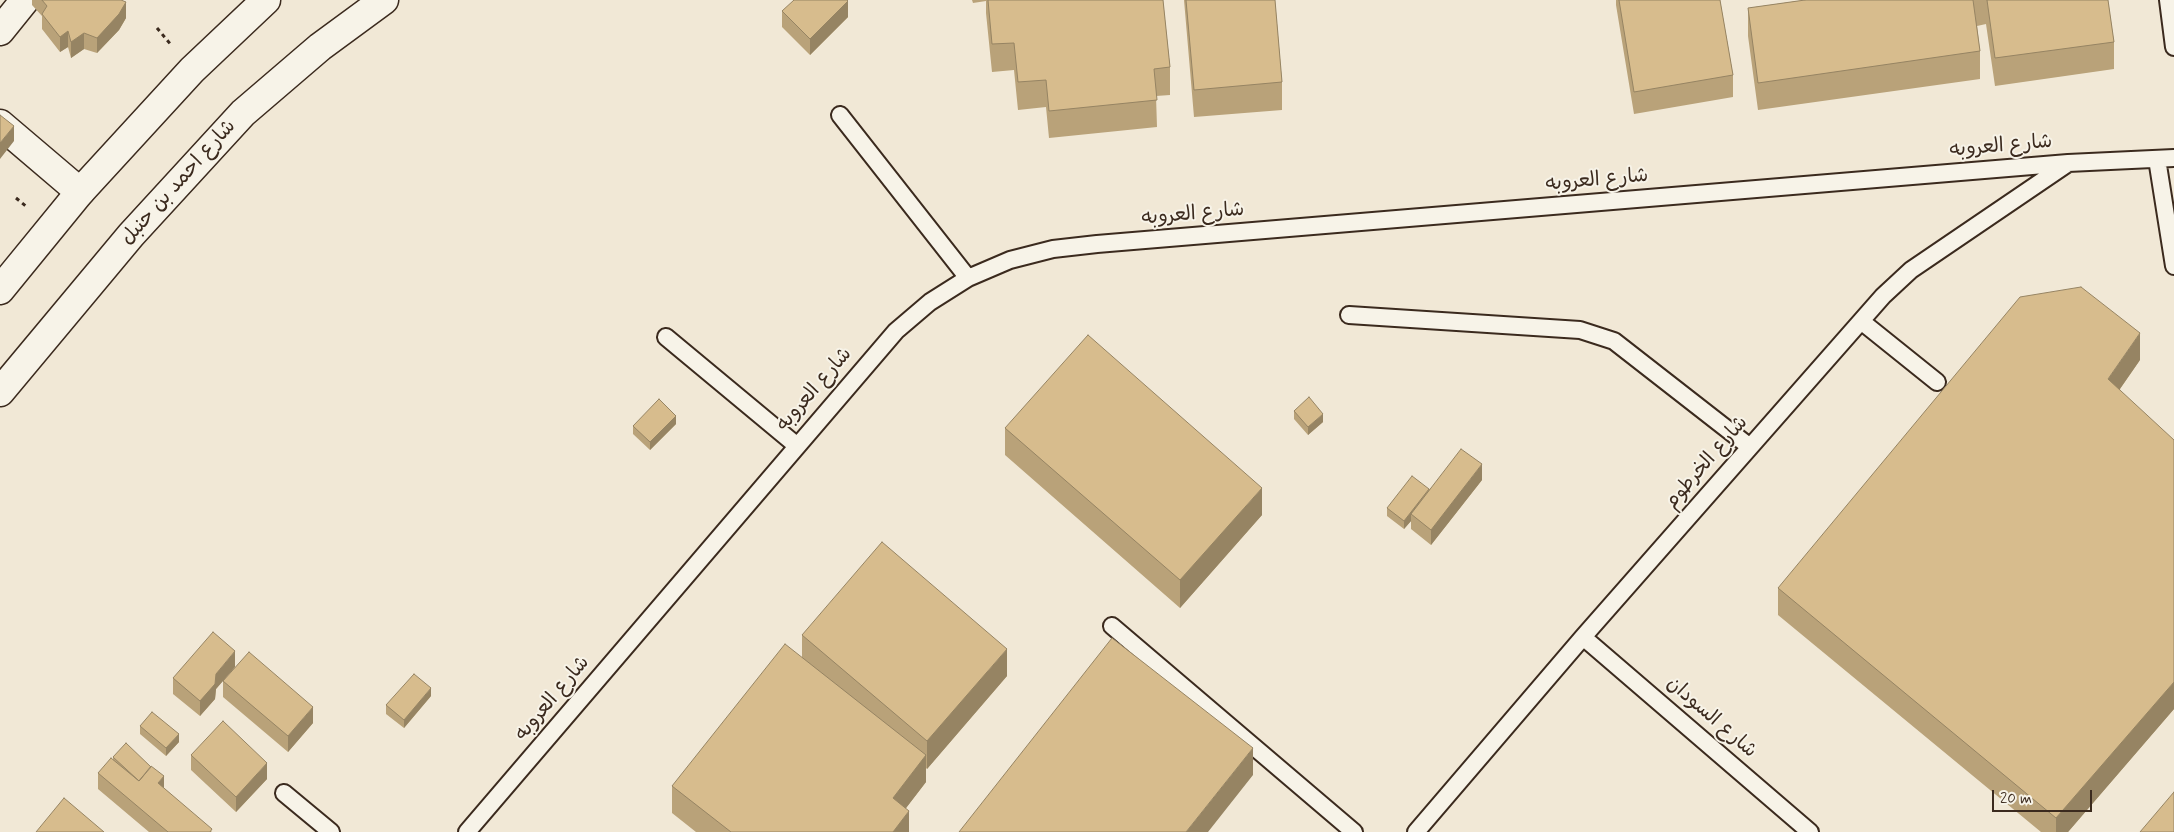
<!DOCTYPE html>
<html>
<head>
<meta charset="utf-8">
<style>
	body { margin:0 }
	#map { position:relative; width:2174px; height:832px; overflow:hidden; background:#f1e8d6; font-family:Mynerve,sans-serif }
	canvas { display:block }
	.scale { position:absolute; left:1992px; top:790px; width:100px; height:22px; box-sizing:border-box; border:2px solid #3b2a1e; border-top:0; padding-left:6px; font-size:15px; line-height:18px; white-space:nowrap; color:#3b2a1e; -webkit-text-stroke:4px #f7f3e8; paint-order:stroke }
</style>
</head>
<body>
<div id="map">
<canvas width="2174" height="832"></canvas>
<div class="scale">20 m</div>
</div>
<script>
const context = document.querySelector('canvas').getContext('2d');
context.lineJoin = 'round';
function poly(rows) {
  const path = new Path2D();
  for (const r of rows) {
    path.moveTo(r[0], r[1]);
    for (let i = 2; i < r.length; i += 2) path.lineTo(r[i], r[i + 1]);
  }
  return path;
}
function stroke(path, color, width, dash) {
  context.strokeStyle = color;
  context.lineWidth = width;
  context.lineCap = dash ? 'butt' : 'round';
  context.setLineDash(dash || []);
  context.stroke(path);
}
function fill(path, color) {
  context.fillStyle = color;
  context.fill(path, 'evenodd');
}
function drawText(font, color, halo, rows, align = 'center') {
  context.font = font + ' Mynerve,"Playpen Sans Arabic",sans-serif';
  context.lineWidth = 4;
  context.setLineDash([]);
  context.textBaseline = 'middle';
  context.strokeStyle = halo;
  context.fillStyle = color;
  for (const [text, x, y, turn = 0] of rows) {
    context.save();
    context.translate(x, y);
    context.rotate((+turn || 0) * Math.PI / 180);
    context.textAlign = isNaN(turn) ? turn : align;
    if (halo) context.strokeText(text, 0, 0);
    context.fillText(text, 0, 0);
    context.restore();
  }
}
const lane = poly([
	[2168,0,2174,47],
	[840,115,968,278],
	[2157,159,2174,266],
	[1349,315,1580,330,1614,341,1750,447],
	[1861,321,1937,382],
	[666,337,796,445],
	[1112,626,1354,832],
	[1583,637,1810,832],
	[284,793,331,832],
	[467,832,896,331,930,302,968,278,1010,260,1053,249,1097,244,2068,163,2174,158],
	[1416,832,1583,637,1883,296,1911,270,2067,164]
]);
const street = poly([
	[0,31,25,0],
	[0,124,80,192]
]);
const secondary = poly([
	[0,290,80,192,192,70,266,0],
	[0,392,131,235,243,113,320,47,384,0]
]);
stroke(lane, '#3b2a1e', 20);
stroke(street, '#3b2a1e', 31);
stroke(secondary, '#3b2a1e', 31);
stroke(poly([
	[157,28,172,46],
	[16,198,27,207]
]), '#3b2a1e', 3, [4, 4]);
stroke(lane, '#f7f3e8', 16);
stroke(street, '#f7f3e8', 28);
stroke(secondary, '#f7f3e8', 28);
fill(poly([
	[32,0,121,0,126,18,119,30,97,53,84,49,71,58,68,47,60,52,42,29,42,16,32,5],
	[972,0,1163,0,1170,67,1170,95,1156,96,1157,127,1049,138,1046,107,1018,110,1014,70,992,72,986,13,986,1,973,3],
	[1184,0,1275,0,1282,82,1282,110,1194,117],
	[1616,0,1720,0,1733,75,1733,97,1634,114,1616,5],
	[1805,0,2108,0,2114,42,2114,69,1995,86,1986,24,1977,26,1980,51,1980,79,1758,110,1748,36,1748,8],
	[782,11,848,17,810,55,782,27],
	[2140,360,2120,389,2174,709,2068,832,2041,832,1778,615,1778,588],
	[1294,411,1323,422,1308,435,1294,419],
	[676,424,650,450,633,434,633,426],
	[1005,428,1262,515,1180,608,1005,455],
	[1482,480,1431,545,1411,529,1411,521,1404,529,1387,516,1387,508,1429,489],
	[802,635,1007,676,927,769,926,768,926,782,906,808,909,832,696,832,672,813,672,786,802,657],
	[235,667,216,689,215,699,200,716,173,694,173,678],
	[223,681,313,723,288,752,223,697],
	[431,696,404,728,386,714,386,705],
	[140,726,179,742,166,756,140,734],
	[191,755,267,779,236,812,191,770],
	[113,757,164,788,212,832,149,832,98,789,98,773,113,760]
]), '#b9a279');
fill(poly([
	[848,1,848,17,810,55,810,39],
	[126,2,126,18,119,30,97,53,97,38],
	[68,31,68,47,60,52,60,37],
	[84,33,84,49,71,58,71,42],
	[14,126,14,141,0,159,0,143],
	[2140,333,2140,360,2108,406,2108,379],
	[1323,414,1323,422,1308,435,1308,427],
	[676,416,676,424,650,450,650,442],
	[1482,464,1482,480,1431,545,1431,530],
	[1262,488,1262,515,1180,608,1180,580],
	[1429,490,1411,514,1411,521,1404,529,1404,521],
	[1007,649,1007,676,927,769,927,741],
	[235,651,235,667,216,689,215,699,200,716,200,701,216,674],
	[2174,682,2174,709,2068,832,2056,832,2056,818],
	[431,688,431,696,404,728,404,720],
	[313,707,313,723,288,752,288,736],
	[179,734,179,742,166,756,166,748],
	[1253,748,1253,775,1208,832,1186,832],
	[926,755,926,782,893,825,893,798],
	[267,763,267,779,236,812,236,797],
	[164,776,164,792,158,783],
	[909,811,909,832,893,832]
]), '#968463');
const building = poly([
	[42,0,121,0,126,2,119,14,97,38,84,33,71,42,68,31,60,37,42,14,47,6,42,0],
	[794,0,847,0,848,1,810,39,782,11,794,0],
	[988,0,1163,0,1170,67,1154,69,1157,100,1049,111,1046,80,1018,82,1014,43,992,44,988,0],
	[1186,0,1275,0,1282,82,1194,90,1186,0],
	[1619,0,1720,0,1733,75,1634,92,1619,0],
	[1805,0,1973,0,1980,51,1758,83,1748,8,1805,0],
	[1987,0,2108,0,2114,42,1995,58,1987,0],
	[0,115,14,126,0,143,0,115],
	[2081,287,2140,333,2108,379,2174,440,2174,682,2056,818,1778,588,2020,297,2081,287],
	[1088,335,1262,488,1180,580,1005,428,1088,335],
	[1309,397,1323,414,1308,427,1294,411,1309,397],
	[659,399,676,416,650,442,633,426,659,399],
	[1461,449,1482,464,1431,530,1411,514,1461,449],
	[1412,476,1429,489,1404,521,1387,508,1412,476],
	[882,542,1007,649,927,741,802,635,882,542],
	[213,632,235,651,216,674,215,684,200,701,173,678,213,632],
	[1112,638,1253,748,1186,832,959,832,1112,638],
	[785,644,926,755,893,798,909,811,893,832,731,832,672,786,785,644],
	[249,652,313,707,288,736,223,681,249,652],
	[414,674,431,688,404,720,386,705,414,674],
	[152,712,179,734,166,748,140,726,152,712],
	[223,721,267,763,236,797,191,755,223,721],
	[126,743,151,767,139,781,113,757,126,743],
	[111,758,139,781,151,766,164,776,158,783,212,829,210,832,168,832,98,773,111,758],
	[2174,792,2174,832,2140,832,2174,792],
	[64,798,104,832,36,832,64,798]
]);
fill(building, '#d7bc8d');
stroke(building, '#968463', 1);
drawText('20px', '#3b2a1e', '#f7f3e8', [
	["شارع العروبه",2001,147,-5],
	["شارع العروبه",1597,181,-5],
	["شارع احمد بن حنبل",179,183,-48],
	["شارع العروبه",1193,215,-5],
	["شارع العروبه",815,390,-49],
	["شارع الخرطوم",1707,463,-49],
	["شارع العروبه",553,699,-50],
	["شارع السودان",1711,718,41]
]);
</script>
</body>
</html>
